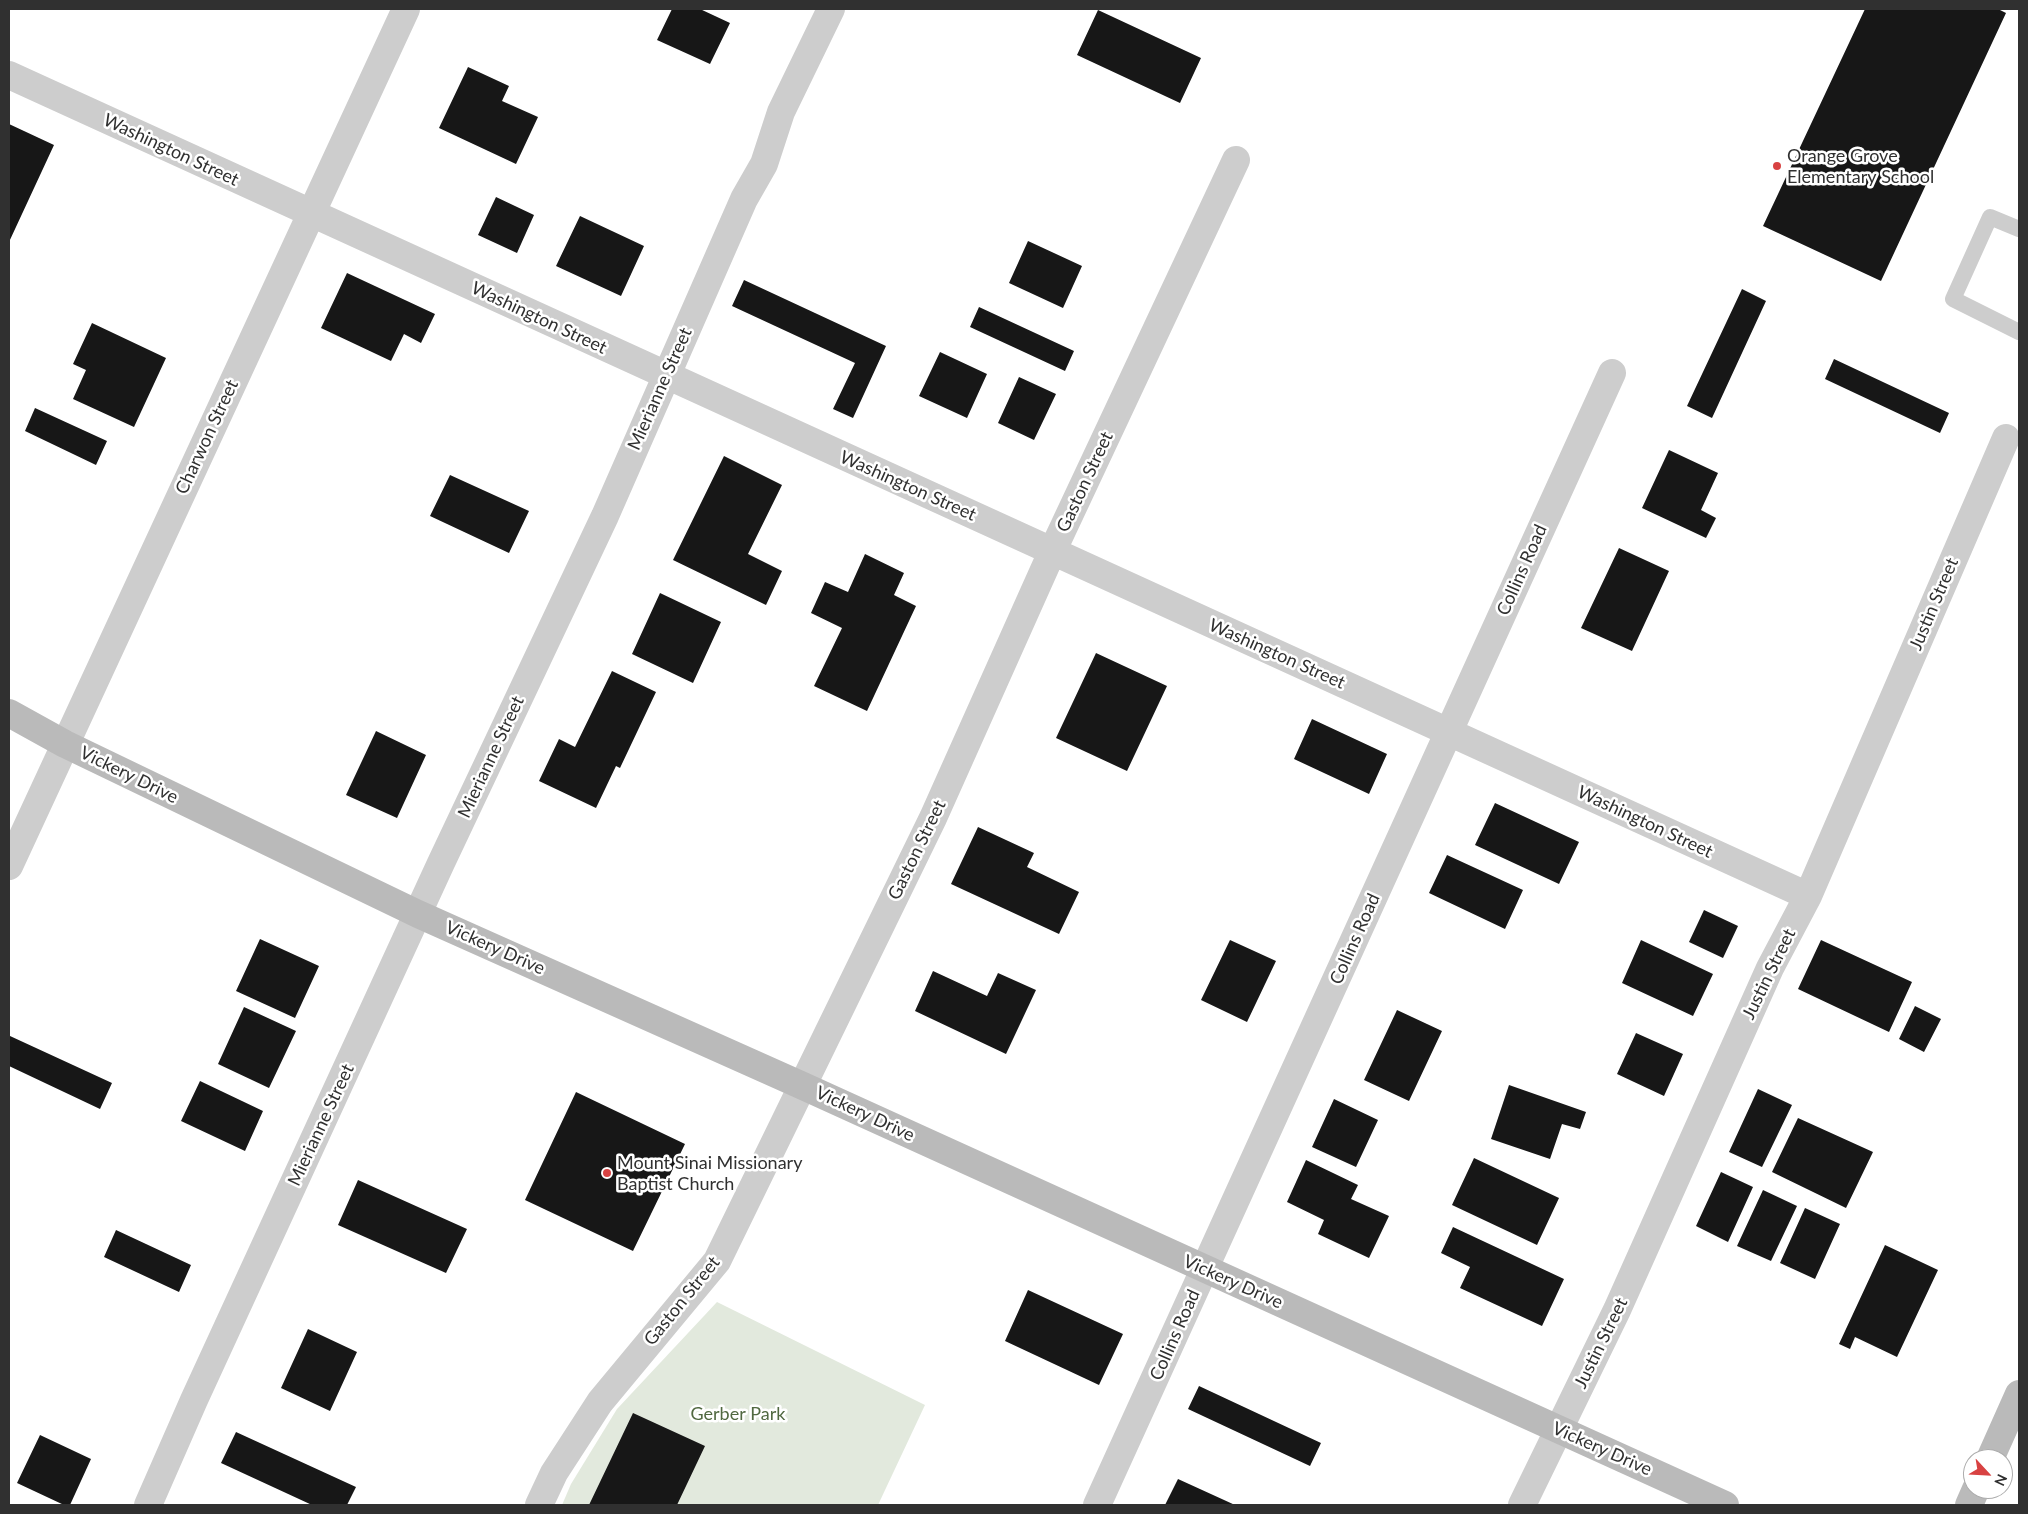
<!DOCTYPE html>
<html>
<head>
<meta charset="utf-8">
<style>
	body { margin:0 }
	#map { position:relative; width:2028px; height:1514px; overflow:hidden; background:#fff; font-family:Lato,sans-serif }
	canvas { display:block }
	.frame { position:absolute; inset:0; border:10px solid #303030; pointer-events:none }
	.north { position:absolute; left:1963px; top:1449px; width:50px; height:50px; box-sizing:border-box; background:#fff; border:1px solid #acacac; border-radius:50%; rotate:115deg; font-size:14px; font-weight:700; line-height:20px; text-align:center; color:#303030 }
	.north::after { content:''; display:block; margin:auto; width:18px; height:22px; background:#d84242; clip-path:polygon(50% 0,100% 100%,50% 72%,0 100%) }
</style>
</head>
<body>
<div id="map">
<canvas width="2028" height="1514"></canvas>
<div class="frame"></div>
<div class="north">N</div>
</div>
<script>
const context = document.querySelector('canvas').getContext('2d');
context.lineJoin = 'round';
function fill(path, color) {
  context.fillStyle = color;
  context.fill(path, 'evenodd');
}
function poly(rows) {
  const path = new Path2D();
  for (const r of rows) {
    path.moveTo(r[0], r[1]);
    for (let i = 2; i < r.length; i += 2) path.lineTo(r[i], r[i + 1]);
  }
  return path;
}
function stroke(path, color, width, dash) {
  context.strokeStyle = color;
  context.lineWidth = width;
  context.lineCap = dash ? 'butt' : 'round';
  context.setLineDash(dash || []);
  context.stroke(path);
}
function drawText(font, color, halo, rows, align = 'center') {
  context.font = font + ' Lato,sans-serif';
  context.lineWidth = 5;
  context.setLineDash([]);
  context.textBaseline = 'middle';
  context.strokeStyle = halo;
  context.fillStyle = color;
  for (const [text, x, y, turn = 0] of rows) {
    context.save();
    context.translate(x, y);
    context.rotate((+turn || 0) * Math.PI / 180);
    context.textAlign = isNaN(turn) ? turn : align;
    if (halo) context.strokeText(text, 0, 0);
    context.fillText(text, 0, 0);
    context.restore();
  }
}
fill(poly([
	[717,1302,925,1405,878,1505,562,1505,571,1484,617,1409]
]), '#e2e9dd');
fill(poly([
	[672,9,700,9,730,23,710,64,657,40],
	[1865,9,1998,9,2006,13,1881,281,1763,226],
	[1098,10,1201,58,1180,103,1077,55],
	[468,67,509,86,502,101,538,117,516,164,439,128],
	[9,124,54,145,9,242],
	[496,197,534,215,517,253,478,235],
	[580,216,644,246,621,296,556,266],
	[1028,241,1082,266,1063,308,1009,283],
	[347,273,435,314,421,343,404,334,391,361,321,328],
	[744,280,886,346,853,418,833,409,855,363,732,306],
	[1742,289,1766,301,1712,418,1687,406],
	[979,307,1074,351,1065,371,970,327],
	[92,323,166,358,134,427,73,399,86,370,73,364],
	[940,352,987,374,967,418,919,396],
	[1834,359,1949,413,1940,433,1825,379],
	[1019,377,1056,394,1034,440,998,423],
	[35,408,107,441,96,465,25,431],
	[1669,450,1718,473,1701,510,1716,518,1706,538,1642,508],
	[724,456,782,485,748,554,782,571,766,605,673,560],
	[450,475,529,511,509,553,430,516],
	[1619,548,1669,571,1632,651,1581,628],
	[865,554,904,573,894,595,916,606,867,711,814,686,842,628,811,613,825,582,848,592],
	[660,593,721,622,693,683,632,654],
	[1096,653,1167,686,1127,771,1056,738],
	[612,671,656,692,620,768,616,766,596,808,539,781,559,739,575,747],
	[1312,719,1387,754,1369,794,1294,759],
	[376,731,426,755,397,818,346,795],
	[1495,803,1579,842,1559,884,1475,845],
	[978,827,1034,853,1027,867,1079,892,1059,934,951,884],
	[1447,855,1523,890,1505,929,1429,893],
	[1704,910,1738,926,1723,958,1689,942],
	[260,939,319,966,295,1018,236,991],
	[1230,940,1276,961,1247,1022,1201,1000],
	[1641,940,1713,974,1693,1016,1622,983],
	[1821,940,1912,982,1889,1032,1798,989],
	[933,971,987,996,998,973,1036,990,1006,1054,915,1011],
	[1915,1006,1941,1019,1924,1052,1899,1039],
	[244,1007,296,1031,269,1088,218,1064],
	[1397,1010,1442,1031,1409,1101,1364,1080],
	[1636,1033,1683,1054,1664,1096,1617,1074],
	[10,1036,112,1083,100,1109,9,1066],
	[200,1081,263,1111,245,1151,181,1121],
	[1509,1085,1586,1112,1580,1129,1562,1124,1550,1159,1491,1139],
	[1758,1089,1792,1105,1762,1167,1729,1152],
	[576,1092,685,1144,633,1251,525,1200],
	[1334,1099,1378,1120,1356,1167,1312,1147],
	[1798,1118,1873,1152,1846,1208,1772,1172],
	[1474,1158,1559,1198,1537,1245,1452,1205],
	[1306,1160,1358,1185,1351,1199,1389,1216,1369,1258,1318,1234,1324,1220,1287,1202],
	[1721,1172,1753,1187,1728,1242,1696,1226],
	[358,1180,467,1229,446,1273,338,1225],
	[1763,1190,1797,1206,1771,1261,1737,1246],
	[1805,1208,1840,1224,1815,1279,1780,1263],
	[1453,1227,1564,1279,1542,1326,1460,1288,1470,1267,1441,1253],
	[116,1230,191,1265,179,1292,104,1257],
	[1885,1245,1938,1270,1897,1357,1855,1337,1850,1349,1839,1344],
	[1028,1290,1123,1334,1099,1385,1005,1341],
	[308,1329,357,1352,330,1411,281,1388],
	[1199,1386,1321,1443,1310,1466,1188,1409],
	[633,1413,705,1446,677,1505,589,1505],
	[236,1432,356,1487,347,1505,312,1505,221,1463],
	[40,1435,91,1459,70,1505,64,1505,17,1483],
	[1178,1479,1235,1505,1165,1505]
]), '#171717');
stroke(poly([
	[2019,229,1990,217,1953,299,2019,332]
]), '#cdcdcd', 16);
stroke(poly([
	[9,75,1808,896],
	[9,866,406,9],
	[148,1505,194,1400,441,863,605,516,744,199,764,164,781,112,831,9],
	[539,1505,554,1473,600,1402,717,1261,933,818,1052,552,1236,160],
	[1097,1505,1612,373],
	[1522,1505,1617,1310,1770,968,1808,896,2006,438]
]), '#cdcdcd', 28);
stroke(poly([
	[9,713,65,744,418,914,803,1086,1725,1505],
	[1990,1459,2019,1394],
	[1969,1505,1976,1489]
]), '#bababa', 28);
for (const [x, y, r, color] of [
	[1777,166,5,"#d84242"],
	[607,1173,5,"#d84242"]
]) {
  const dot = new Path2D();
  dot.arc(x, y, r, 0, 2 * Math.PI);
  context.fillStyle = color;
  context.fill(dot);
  stroke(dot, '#fff', 2);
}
drawText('18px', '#303030', '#fff', [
	["Washington Street",171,150,25],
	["Washington Street",539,318,25],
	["Mierianne Street",660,389,-66],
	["Charwon Street",207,437,-65],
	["Gaston Street",1085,482,-65],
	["Washington Street",908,486,24],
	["Collins Road",1522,570,-66],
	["Justin Street",1934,604,-67],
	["Washington Street",1277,654,24],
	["Mierianne Street",491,757,-65],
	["Vickery Drive",129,775,26],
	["Washington Street",1645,822,25],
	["Gaston Street",917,850,-64],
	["Collins Road",1355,939,-66],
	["Vickery Drive",495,948,24],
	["Justin Street",1769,974,-64],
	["Vickery Drive",865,1114,25],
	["Mierianne Street",321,1125,-65],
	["Vickery Drive",1233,1282,24],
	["Gaston Street",682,1301,-51],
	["Collins Road",1175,1335,-66],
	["Justin Street",1601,1343,-64],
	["Vickery Drive",1602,1449,24]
]);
drawText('18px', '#303030', '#fff', [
	["Orange Grove",1787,156],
	["Elementary School",1787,177],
	["Mount Sinai Missionary",617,1163],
	["Baptist Church",617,1184]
], 'left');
drawText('18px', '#516941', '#fff', [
	["Gerber Park",738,1414]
]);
</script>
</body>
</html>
